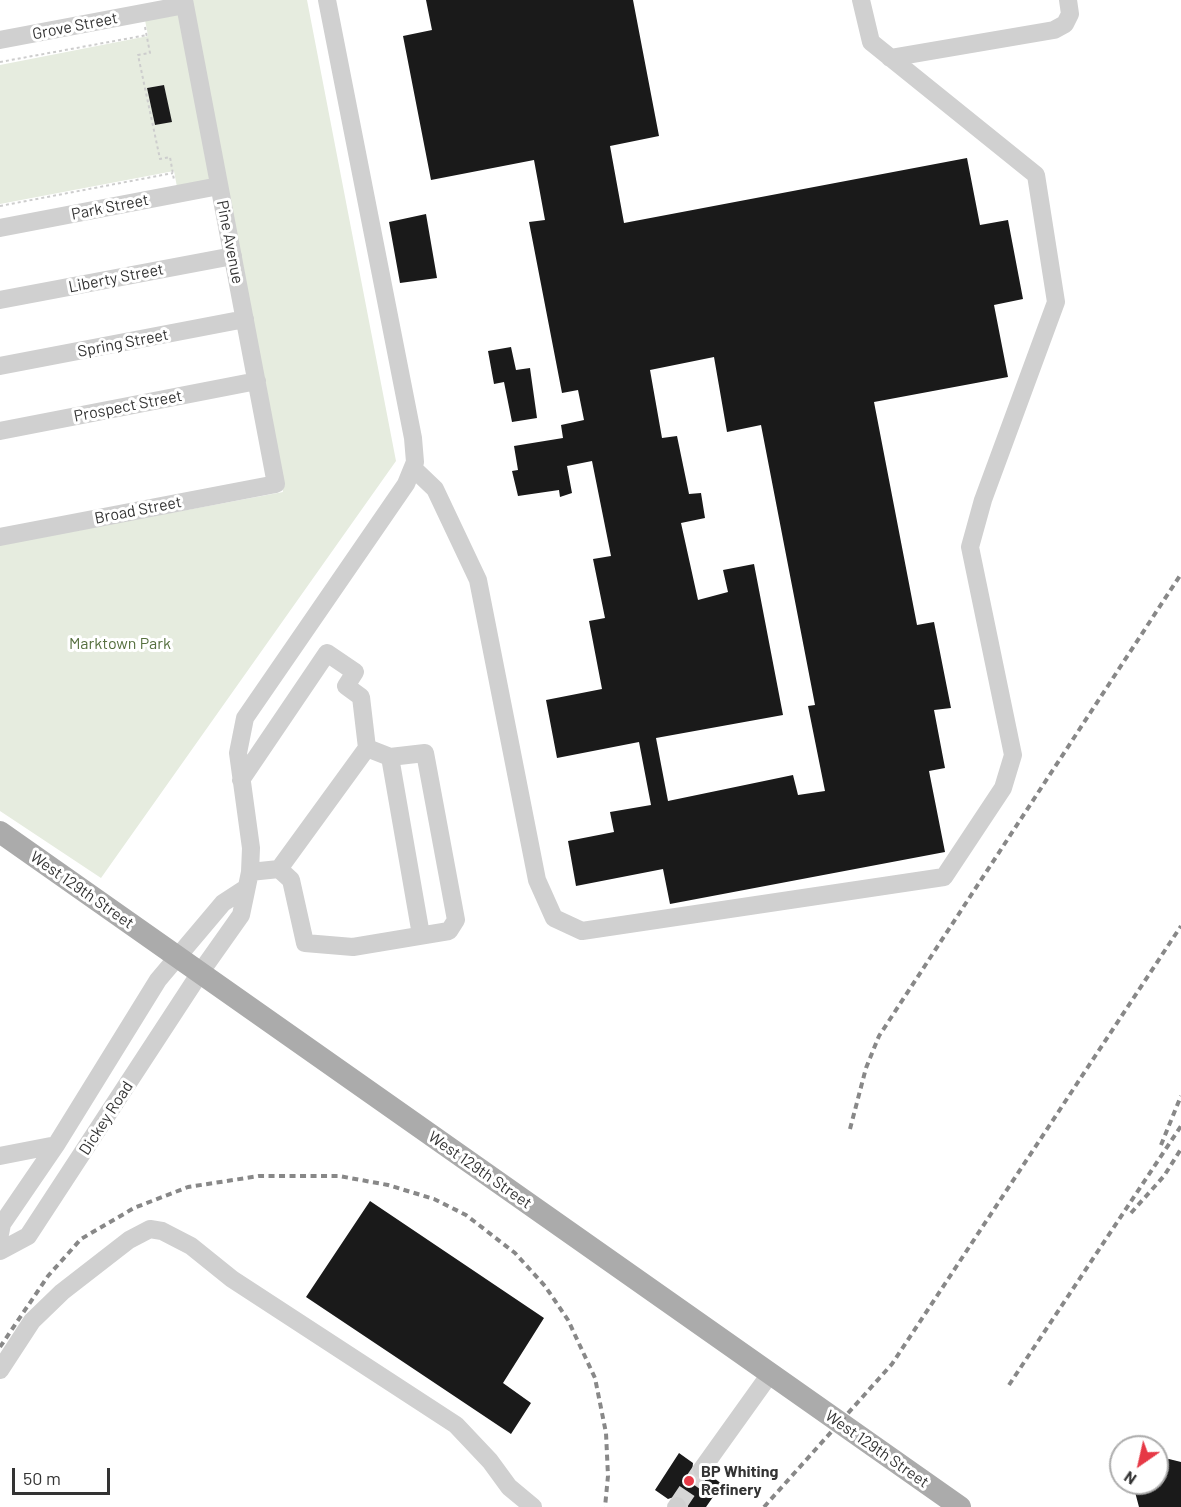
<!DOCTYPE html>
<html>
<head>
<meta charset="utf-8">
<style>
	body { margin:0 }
	#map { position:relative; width:1181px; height:1507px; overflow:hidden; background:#fff; font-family:Barlow,sans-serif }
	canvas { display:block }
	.north { position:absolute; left:1109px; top:1435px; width:60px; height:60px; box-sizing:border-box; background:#fff; border:2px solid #adadad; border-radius:50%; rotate:214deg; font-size:16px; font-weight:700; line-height:24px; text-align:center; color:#333 }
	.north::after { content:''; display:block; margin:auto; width:21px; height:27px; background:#e63946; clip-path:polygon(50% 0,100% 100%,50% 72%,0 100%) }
	.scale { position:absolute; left:12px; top:1468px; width:98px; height:27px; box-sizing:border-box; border:3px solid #333; border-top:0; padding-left:8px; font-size:18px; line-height:21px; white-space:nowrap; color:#333; -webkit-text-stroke:4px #fff; paint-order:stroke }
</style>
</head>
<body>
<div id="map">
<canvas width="1181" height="1507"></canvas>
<div class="north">N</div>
<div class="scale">50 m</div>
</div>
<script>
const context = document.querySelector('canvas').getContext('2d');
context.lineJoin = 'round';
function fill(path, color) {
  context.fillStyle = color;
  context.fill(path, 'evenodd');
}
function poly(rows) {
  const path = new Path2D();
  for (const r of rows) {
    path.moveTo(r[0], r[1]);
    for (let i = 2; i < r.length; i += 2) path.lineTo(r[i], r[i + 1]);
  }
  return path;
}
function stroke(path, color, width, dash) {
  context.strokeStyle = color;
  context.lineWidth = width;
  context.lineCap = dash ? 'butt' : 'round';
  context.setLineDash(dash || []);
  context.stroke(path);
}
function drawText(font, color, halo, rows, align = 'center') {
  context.font = font + ' Barlow,sans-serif';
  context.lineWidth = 6;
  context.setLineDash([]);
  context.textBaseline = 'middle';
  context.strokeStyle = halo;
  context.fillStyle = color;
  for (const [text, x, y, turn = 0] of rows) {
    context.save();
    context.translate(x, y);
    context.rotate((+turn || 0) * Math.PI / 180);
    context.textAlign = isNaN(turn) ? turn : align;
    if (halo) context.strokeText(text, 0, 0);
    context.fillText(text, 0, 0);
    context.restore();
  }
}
fill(poly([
	[190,0,307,0,396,461,101,878,0,811,0,545,283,492],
	[179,14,211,180,177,187,174,171,0,204,0,65,148,36,145,20],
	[164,85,171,121,155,125,147,88]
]), '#e6ecdf');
fill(poly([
	[426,0,633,0,659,136,610,146,624,223,967,158,980,225,1008,220,1023,299,994,305,1008,377,874,402,917,625,934,622,951,708,934,710,945,768,929,771,945,852,670,904,663,869,576,886,568,841,614,832,610,812,651,805,639,742,557,758,546,700,602,689,589,621,605,618,593,559,611,556,592,461,567,466,572,493,560,497,559,490,518,496,512,471,518,470,514,446,563,438,561,425,584,420,578,390,562,393,529,222,545,220,534,160,431,180,403,36,432,30],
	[714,357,727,432,761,425,815,705,808,706,825,791,798,795,793,775,668,801,656,738,783,715,754,564,723,570,728,592,698,600,681,523,705,518,701,493,689,494,677,436,662,438,650,370],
	[164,85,172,122,155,125,147,88],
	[426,214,437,278,400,283,389,222],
	[511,347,516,370,530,368,537,418,512,422,504,382,494,384,488,351],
	[370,1201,544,1318,503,1383,531,1403,511,1434,306,1297],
	[679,1453,693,1463,692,1473,696,1478,706,1479,711,1476,722,1484,706,1507,688,1507,685,1499,680,1495,668,1499,655,1490],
	[1169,1459,1181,1462,1181,1507,1139,1507,1135,1492,1136,1483,1157,1483,1157,1461]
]), '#1a1a1a');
stroke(poly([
	[677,1506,702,1469]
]), '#d6d6d6', 18, [18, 9]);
stroke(poly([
	[145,27,150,53,138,55,160,159,170,157,174,180],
	[0,62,147,35],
	[0,206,173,173]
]), '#cdcdcd', 2, [3, 3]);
stroke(poly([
	[0,40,185,5],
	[890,58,1054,30,1065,24,1070,14,1068,0],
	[0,228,219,186],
	[0,300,233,256],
	[0,366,245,319],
	[0,431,257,381],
	[413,468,435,489,478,580,537,880,554,918,582,931,944,877,1003,788,1013,755,970,547,983,500,1056,302,1036,175,871,42,861,0],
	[0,537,276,484,184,0],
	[390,757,421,935],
	[241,780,327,653,355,672,346,686,361,697,367,748],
	[250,872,279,869,367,748,390,757,425,753,456,920,449,931,353,947,305,943,291,880,279,869],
	[0,1156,56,1145],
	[0,1234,2,1224,56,1145,158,980,223,903,246,888],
	[0,1251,28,1236,200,973,241,915,250,872,251,848,238,753,245,718,406,484,415,462,413,438,327,0],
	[0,1370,32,1321,62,1292,129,1240,150,1229,162,1231,191,1246,232,1279,456,1425,490,1461,509,1487,533,1507],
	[702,1469,770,1374],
	[676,1507,677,1506]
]), '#d0d0d0', 18);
stroke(poly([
	[0,832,960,1507]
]), '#ababab', 22);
stroke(poly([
	[850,1129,866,1068,879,1036,1181,574],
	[1161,1145,1181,1096],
	[1131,1213,1164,1176,1181,1149],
	[0,1347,48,1276,81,1239,134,1208,188,1187,259,1176,339,1176,388,1185,434,1199,466,1215,515,1253,545,1286,568,1320,595,1378,606,1433,608,1476,605,1507],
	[1009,1385,1181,1126],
	[764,1507,892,1364,1181,926]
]), '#888', 4, [6, 4.5]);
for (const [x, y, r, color] of [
	[689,1481,6,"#e63946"]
]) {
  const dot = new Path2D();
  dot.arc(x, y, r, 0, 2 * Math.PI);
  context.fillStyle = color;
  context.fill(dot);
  stroke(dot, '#fff', 2);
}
drawText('16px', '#333', '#fff', [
	["Grove Street",75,26,-11],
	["Park Street",110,207,-11],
	["Pine Avenue",230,242,79],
	["Liberty Street",116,278,-11],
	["Spring Street",123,343,-11],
	["Prospect Street",128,406,-11],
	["Broad Street",138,510,-11],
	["West 129th Street",82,890,35],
	["Dickey Road",106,1118,-57],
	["West 129th Street",480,1170,35],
	["West 129th Street",877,1449,35]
]);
drawText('16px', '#56703f', '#fff', [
	["Marktown Park",120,644]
]);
drawText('bold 16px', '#333', '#fff', [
	["BP Whiting",701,1472],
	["Refinery",701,1490]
], 'left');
</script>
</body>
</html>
